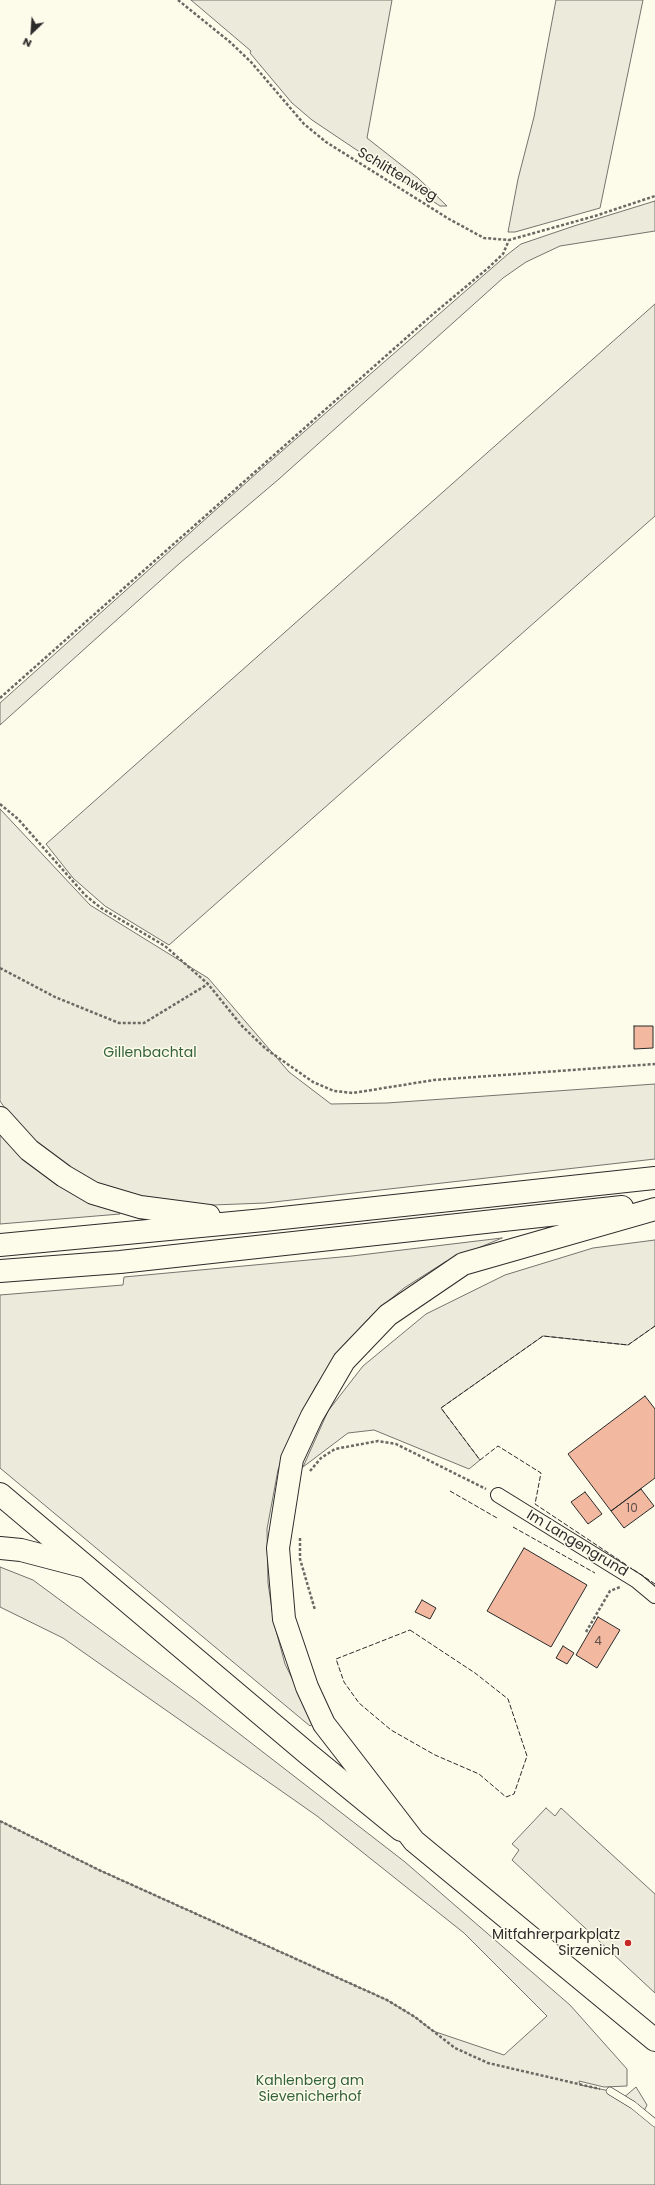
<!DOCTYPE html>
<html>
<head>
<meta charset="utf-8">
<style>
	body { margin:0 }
	#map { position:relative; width:655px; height:2185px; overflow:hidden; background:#fdfbea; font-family:Poppins,sans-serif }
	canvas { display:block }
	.north { position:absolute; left:12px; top:12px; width:40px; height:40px; -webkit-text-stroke:3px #fdfbea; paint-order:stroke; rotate:205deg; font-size:11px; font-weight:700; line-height:16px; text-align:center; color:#2b2b2b }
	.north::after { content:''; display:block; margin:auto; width:14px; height:18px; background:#2b2b2b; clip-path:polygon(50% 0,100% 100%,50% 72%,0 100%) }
</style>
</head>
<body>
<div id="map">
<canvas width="655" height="2185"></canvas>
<div class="north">N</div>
</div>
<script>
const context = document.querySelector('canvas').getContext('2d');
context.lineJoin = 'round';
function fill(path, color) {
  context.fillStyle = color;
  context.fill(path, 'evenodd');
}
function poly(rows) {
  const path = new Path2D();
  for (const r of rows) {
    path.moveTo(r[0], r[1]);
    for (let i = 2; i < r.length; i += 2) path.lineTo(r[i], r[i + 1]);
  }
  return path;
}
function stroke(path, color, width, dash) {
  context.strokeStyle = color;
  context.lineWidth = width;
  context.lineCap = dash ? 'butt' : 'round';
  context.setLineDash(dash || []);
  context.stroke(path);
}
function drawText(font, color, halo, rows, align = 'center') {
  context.font = font + ' Poppins,sans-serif';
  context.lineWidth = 3;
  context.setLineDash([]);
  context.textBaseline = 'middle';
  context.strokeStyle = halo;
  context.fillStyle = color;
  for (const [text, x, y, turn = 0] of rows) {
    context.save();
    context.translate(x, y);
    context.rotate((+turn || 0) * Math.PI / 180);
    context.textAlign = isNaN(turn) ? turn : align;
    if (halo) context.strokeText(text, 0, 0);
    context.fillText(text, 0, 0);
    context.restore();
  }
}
const green = poly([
	[191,0,392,0,367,138,418,178,447,206,440,206,312,120,292,103,250,53,251,51,191,0],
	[556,0,643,0,600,208,515,232,508,232,518,179,534,117,556,0],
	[655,201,655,231,560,246,526,262,503,278,279,479,180,563,0,725,0,703,258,472,508,254,521,244,574,226,655,201],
	[655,304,655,516,169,945,105,906,73,878,46,844,655,304],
	[0,809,90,905,208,978,289,1072,331,1104,387,1103,655,1084,655,1159,265,1203,187,1206,135,1200,95,1183,49,1157,7,1111,0,1101,0,809],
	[0,1129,118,1210,120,1214,0,1224,0,1129],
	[502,1238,445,1262,404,1288,375,1312,343,1346,316,1386,294,1427,278,1470,267,1529,268,1583,274,1623,285,1664,314,1723,310,1726,0,1468,0,1295,123,1285,124,1277,352,1256,502,1238],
	[655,1240,655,1326,628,1345,543,1336,441,1408,480,1460,469,1469,374,1430,348,1433,303,1467,328,1411,363,1366,426,1314,505,1275,593,1248,655,1240],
	[0,1567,33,1580,197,1701,405,1862,570,2005,627,2069,627,2086,604,2087,579,2081,580,2085,610,2091,622,2099,636,2087,647,2105,643,2113,655,2123,655,2185,0,2185,0,1821,99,1870,387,2000,415,2017,433,2031,504,2055,547,2016,464,1933,317,1816,63,1638,0,1607,0,1567]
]);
fill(green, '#ecebdb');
stroke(green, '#74746e', 1);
const parking = poly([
	[546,1808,555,1816,561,1808,655,1894,655,1993,512,1860,519,1850,512,1844,546,1808]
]);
fill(parking, '#eceadb');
stroke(parking, '#74746e', 1);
const building = poly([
	[634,1026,653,1026,653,1048,634,1049,634,1026],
	[645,1396,655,1409,655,1478,611,1511,568,1454,645,1396],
	[641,1489,654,1506,624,1528,611,1511,641,1489],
	[585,1492,602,1514,588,1524,571,1502,585,1492],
	[524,1548,587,1585,551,1647,487,1611,524,1548],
	[422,1600,436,1608,430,1619,415,1612,422,1600],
	[598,1617,620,1630,597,1668,576,1655,598,1617],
	[563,1646,574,1653,567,1664,556,1658,563,1646]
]);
fill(building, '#f2b8a0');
stroke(building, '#2b2b2b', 1);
const lane = poly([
	[610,2091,633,2105,655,2123]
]);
const street = poly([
	[498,1495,637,1581,655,1596]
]);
const primary = poly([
	[0,1494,308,1754,401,1830]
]);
const highway = poly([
	[0,1118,29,1150,64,1176,93,1193,140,1207,209,1216],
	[655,1209,463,1264,388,1315,344,1361,312,1416,292,1459,278,1548,284,1619,307,1687,324,1724,348,1755,414,1841,655,2040],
	[0,1245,264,1220,655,1178],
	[0,1271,120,1262,622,1207],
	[0,1548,21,1550,86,1567]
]);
stroke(lane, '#2b2b2b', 8);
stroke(street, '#2b2b2b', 16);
stroke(primary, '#2b2b2b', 24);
stroke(highway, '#2b2b2b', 24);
stroke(poly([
	[178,0,230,42,251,62,304,124,326,142,449,219,484,238,509,240,595,216,655,196],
	[0,698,432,315,487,269,503,254,509,240],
	[0,804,18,819,85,895,101,908,165,946,208,984,242,1026,266,1049,313,1082,334,1091,353,1093,434,1080,655,1064],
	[0,968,55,997,119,1023,144,1023,208,984],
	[310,1471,321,1458,335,1449,378,1441,396,1444,486,1489],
	[300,1538,300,1559,315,1610],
	[586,1632,610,1591,620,1587],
	[0,1821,99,1870,387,2000,415,2017,455,2048,488,2063,600,2089]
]), '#6a6964', 2.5, [3, 2]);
stroke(lane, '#fdfbea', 7);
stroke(street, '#fdfbea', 14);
stroke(primary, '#fdfbea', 22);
stroke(highway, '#fdfbea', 22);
stroke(poly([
	[655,1326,628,1345,543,1336,441,1408,480,1460,498,1446,541,1473,535,1504,655,1584],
	[450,1491,497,1518],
	[513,1527,595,1573],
	[410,1630,475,1673,508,1699,527,1756,514,1794,506,1797,479,1774,435,1755,391,1730,359,1703,344,1682,336,1659,410,1630]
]), '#2b2b2b', 1, [5, 2]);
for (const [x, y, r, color] of [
	[628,1943,4,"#c62828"]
]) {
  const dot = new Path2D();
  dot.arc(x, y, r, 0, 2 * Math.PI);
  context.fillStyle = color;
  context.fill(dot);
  stroke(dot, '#fdfbea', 1.5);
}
drawText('12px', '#5d4e48', null, [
	["10",632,1509],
	["4",598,1642]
]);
drawText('14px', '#2b2b2b', '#fdfbea', [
	["Schlittenweg",397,175,31],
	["Im Langengrund",577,1544,31]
]);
drawText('14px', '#34623c', '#fdfbea', [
	["Gillenbachtal",150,1053],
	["Kahlenberg am",310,2081],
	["Sievenicherhof",310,2097]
]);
drawText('14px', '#2b2b2b', '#fdfbea', [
	["Mitfahrerparkplatz",620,1935],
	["Sirzenich",620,1951]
], 'right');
</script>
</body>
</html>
